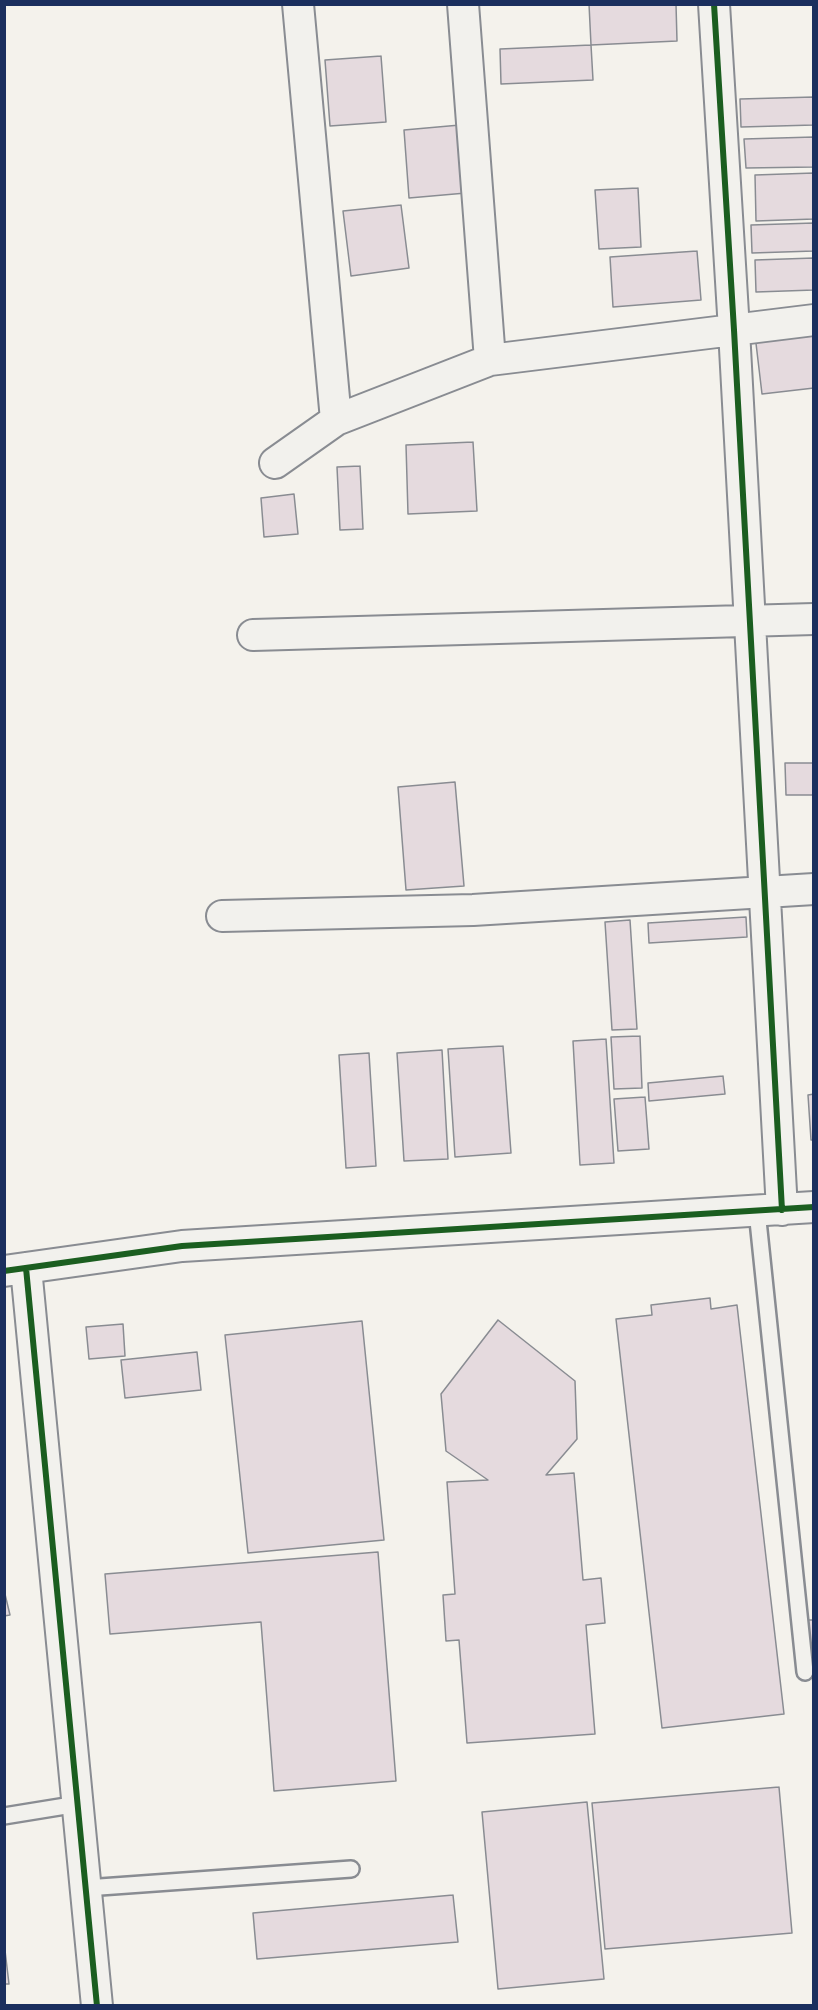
<!DOCTYPE html>
<html>
<head>
<meta charset="utf-8">
<style>
	body { margin:0 }
	#map { position:relative; width:818px; height:2010px; overflow:hidden; background:#f4f2ec; font-family:Caveat,sans-serif }
	canvas { display:block }
	.frame { position:absolute; inset:0; border:6px solid #1b2f5e; pointer-events:none }
</style>
</head>
<body>
<div id="map">
<canvas width="818" height="2010"></canvas>
<div class="frame"></div>
</div>
<script>
const context = document.querySelector('canvas').getContext('2d');
context.lineJoin = 'round';
function fill(path, color) {
  context.fillStyle = color;
  context.fill(path, 'evenodd');
}
function poly(rows) {
  const path = new Path2D();
  for (const r of rows) {
    path.moveTo(r[0], r[1]);
    for (let i = 2; i < r.length; i += 2) path.lineTo(r[i], r[i + 1]);
  }
  return path;
}
function stroke(path, color, width, dash) {
  context.strokeStyle = color;
  context.lineWidth = width;
  context.lineCap = dash ? 'butt' : 'round';
  context.setLineDash(dash || []);
  context.stroke(path);
}
const building = poly([
	[589,4,676,4,677,41,591,45,589,4],
	[591,45,593,80,501,84,500,49,591,45],
	[381,56,386,122,330,126,325,60,381,56],
	[814,97,814,125,741,127,740,99,814,97],
	[460,125,466,193,409,198,404,130,460,125],
	[814,137,814,167,746,168,744,139,814,137],
	[814,173,814,219,756,221,755,175,814,173],
	[638,188,641,247,599,249,595,190,638,188],
	[401,205,409,268,351,276,343,211,401,205],
	[814,223,814,251,752,253,751,225,814,223],
	[697,251,701,300,613,307,610,257,697,251],
	[814,258,814,290,756,292,755,260,814,258],
	[814,328,814,388,762,394,755,335,814,328],
	[473,442,477,511,408,514,406,445,473,442],
	[360,466,363,529,340,530,337,467,360,466],
	[294,494,298,534,264,537,261,498,294,494],
	[785,763,814,763,814,795,786,795,785,763],
	[455,782,464,886,406,890,398,787,455,782],
	[746,917,747,937,649,943,648,923,746,917],
	[630,920,637,1029,612,1030,605,922,630,920],
	[640,1036,642,1088,614,1089,611,1037,640,1036],
	[606,1039,614,1163,580,1165,573,1041,606,1039],
	[503,1046,511,1153,455,1157,448,1049,503,1046],
	[442,1050,448,1159,404,1161,397,1053,442,1050],
	[369,1053,376,1166,346,1168,339,1055,369,1053],
	[723,1076,725,1094,649,1101,648,1083,723,1076],
	[814,1094,814,1140,811,1140,808,1095,814,1094],
	[645,1097,649,1149,618,1151,614,1099,645,1097],
	[710,1298,711,1309,737,1305,784,1714,662,1728,616,1319,652,1315,651,1305,710,1298],
	[498,1320,575,1381,577,1439,546,1475,574,1473,583,1580,601,1578,605,1623,586,1625,595,1734,467,1743,459,1640,446,1641,443,1595,455,1594,447,1482,488,1480,446,1451,441,1394,498,1320],
	[362,1321,384,1540,248,1553,225,1335,362,1321],
	[123,1324,125,1356,89,1359,86,1327,123,1324],
	[197,1352,201,1390,125,1398,121,1360,197,1352],
	[378,1552,396,1781,274,1791,261,1622,110,1634,105,1574,378,1552],
	[4,1590,10,1615,4,1616,4,1590],
	[807,1620,814,1620,814,1695,807,1620],
	[779,1787,792,1933,605,1949,592,1803,779,1787],
	[587,1802,604,1979,498,1989,482,1812,587,1802],
	[453,1895,458,1942,257,1959,253,1913,453,1895],
	[4,1942,9,1984,4,1984,4,1942]
]);
fill(building, '#e5dade');
stroke(building, '#898c92', 1.5);
const service = poly([
	[757,1211,805,1672],
	[4,1816,78,1804],
	[86,1888,351,1869]
]);
const minor = poly([
	[298,4,336,420],
	[463,4,490,360],
	[714,4,734,330,782,1210],
	[275,463,336,420,490,360,814,320],
	[253,635,814,619],
	[222,916,473,910,814,889],
	[26,1268,97,2006],
	[4,1271,182,1246,814,1207]
]);
stroke(service, '#898c92', 20);
stroke(minor, '#898c92', 34);
stroke(service, '#f2f1ed', 15);
stroke(minor, '#f2f1ed', 30);
stroke(poly([
	[714,4,734,330,782,1210],
	[26,1268,97,2006],
	[4,1271,182,1246,814,1207]
]), '#1b5e20', 6);
</script>
</body>
</html>
